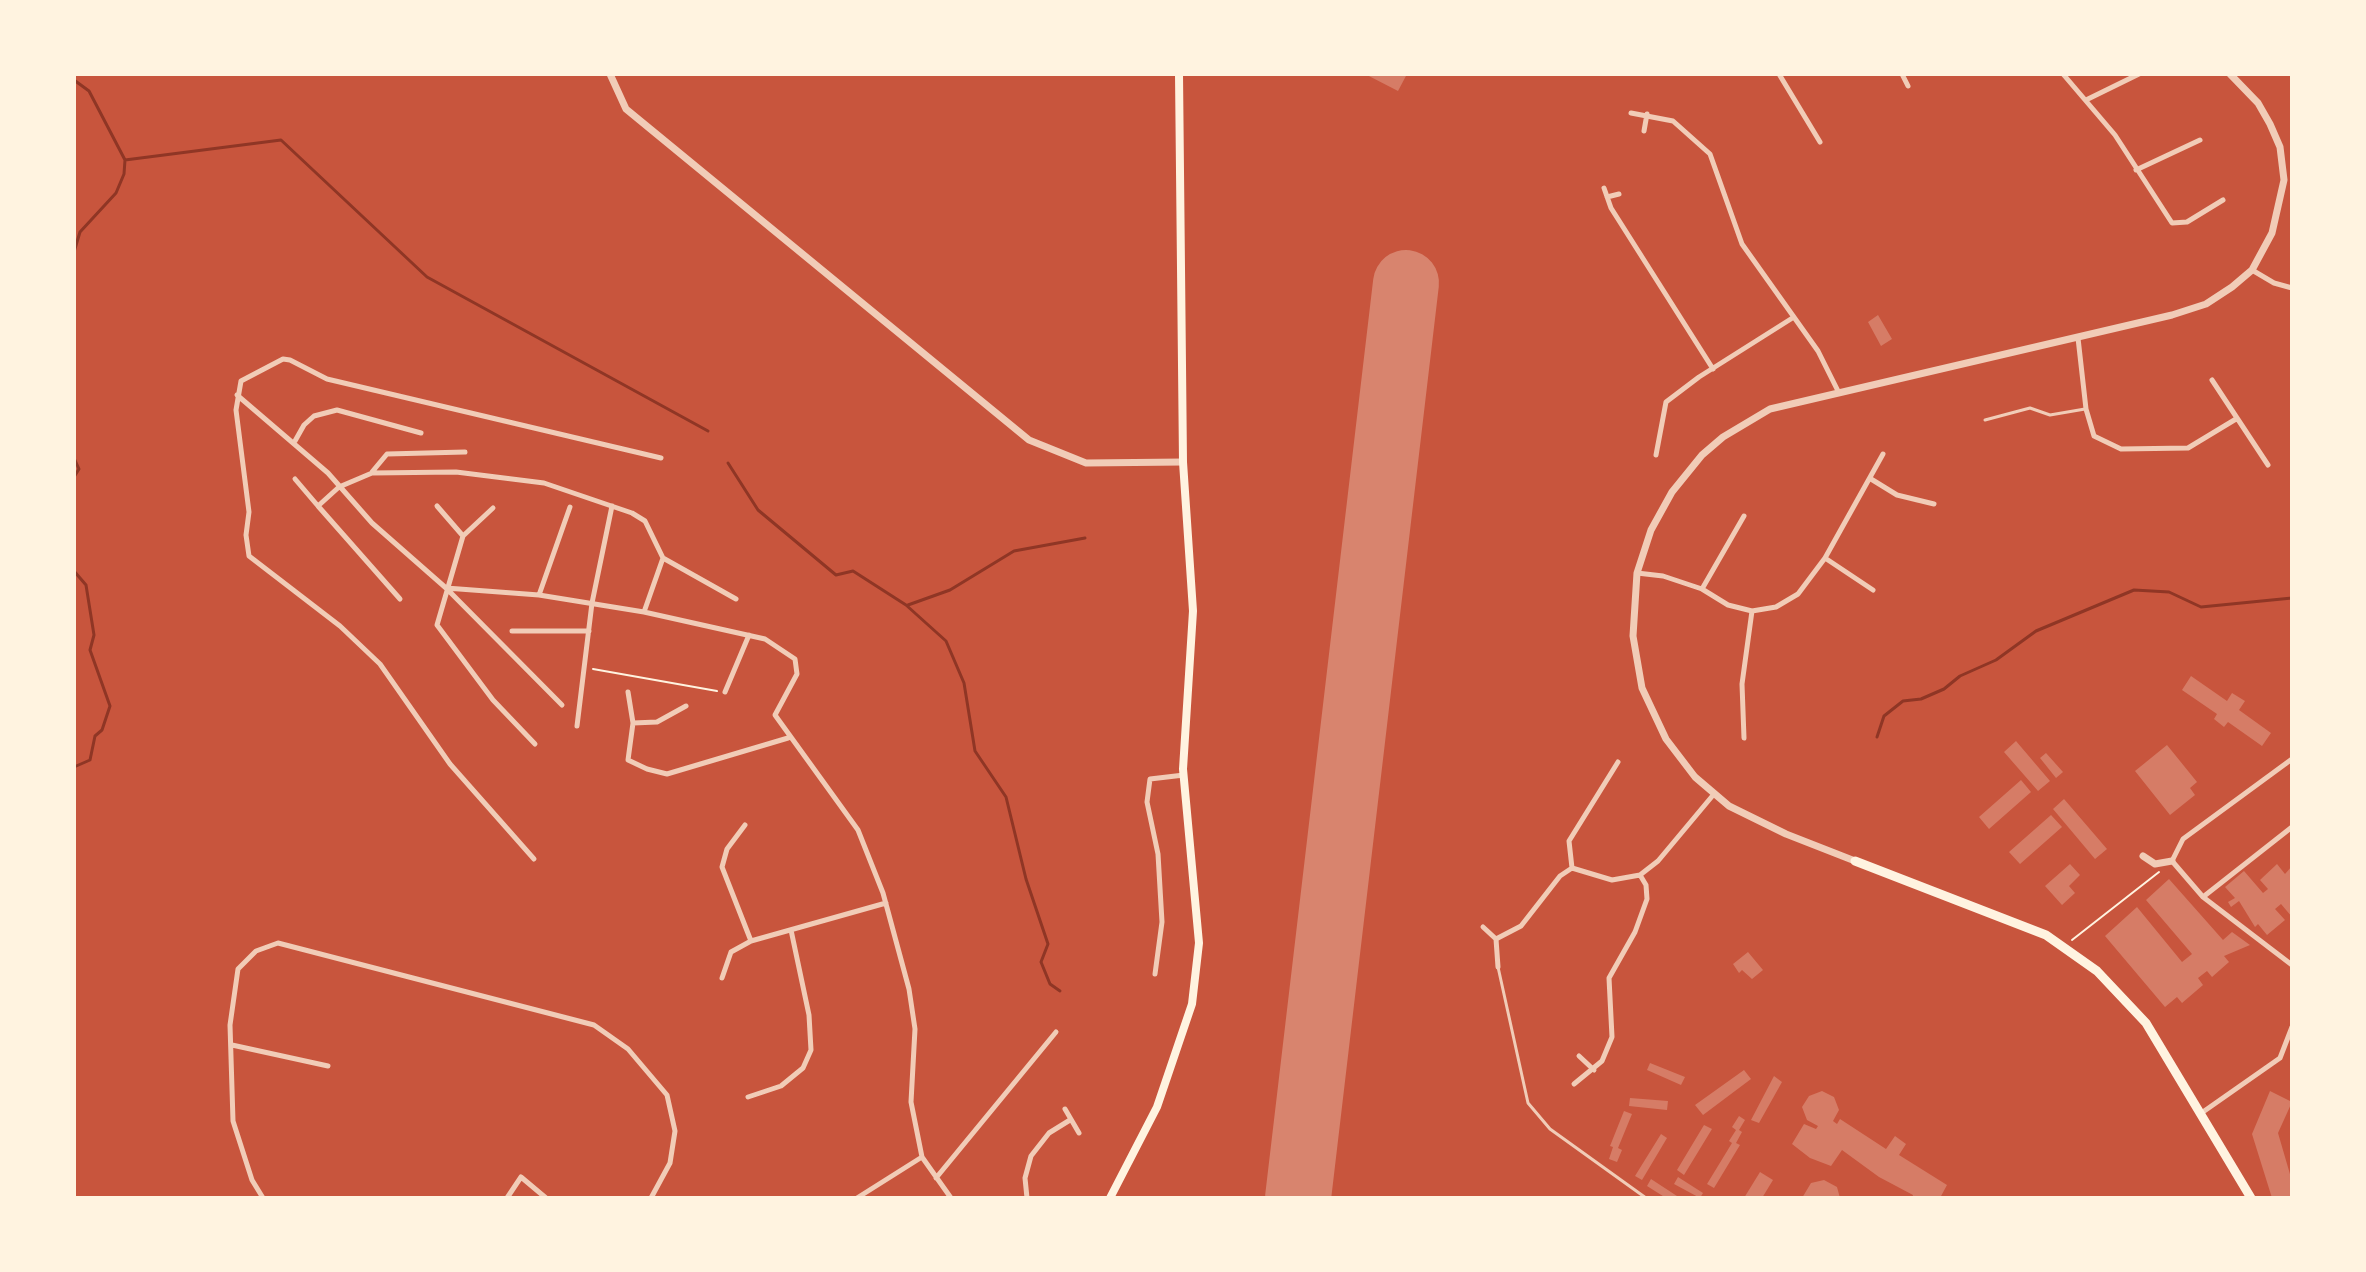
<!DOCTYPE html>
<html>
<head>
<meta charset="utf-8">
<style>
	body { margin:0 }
	#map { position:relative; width:2366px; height:1272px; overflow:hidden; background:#c8553d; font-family:Inter,sans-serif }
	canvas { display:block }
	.frame { position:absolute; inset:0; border:76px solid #fff3e0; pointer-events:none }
</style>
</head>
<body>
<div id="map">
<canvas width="2366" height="1272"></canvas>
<div class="frame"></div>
</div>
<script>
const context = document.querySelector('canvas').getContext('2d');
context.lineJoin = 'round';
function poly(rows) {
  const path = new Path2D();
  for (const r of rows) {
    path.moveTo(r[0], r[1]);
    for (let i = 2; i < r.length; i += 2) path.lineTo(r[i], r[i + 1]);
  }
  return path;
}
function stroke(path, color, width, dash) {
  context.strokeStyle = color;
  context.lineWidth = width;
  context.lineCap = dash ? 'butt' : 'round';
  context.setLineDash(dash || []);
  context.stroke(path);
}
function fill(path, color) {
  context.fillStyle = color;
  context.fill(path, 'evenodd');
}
stroke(poly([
	[74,80,89,91,125,160,124,174,116,193,80,232,74,252],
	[125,160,281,140,427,277,708,431],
	[74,458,79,469,74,477],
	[728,463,758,510,836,575,853,571,906,605,946,641,964,683,975,751,1006,797,1026,879,1048,944,1041,962,1050,984,1060,991],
	[74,571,86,585,94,635,90,650,110,706,102,730,95,736,90,760,74,767],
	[908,605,950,590,1014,551,1085,538],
	[1877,737,1884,716,1903,701,1921,699,1944,689,1960,676,1996,660,2036,631,2134,590,2169,592,2201,607,2292,598]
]), '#8f3625', 3);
stroke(poly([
	[1298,1198,1406,283]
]), '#d8846e', 66);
fill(poly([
	[1365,74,1407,74,1398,91],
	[1878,315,1892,339,1881,346,1868,322],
	[2191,676,2227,701,2232,693,2245,701,2239,710,2271,733,2262,746,2228,722,2224,727,2214,719,2217,714,2182,690],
	[2016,741,2050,781,2038,791,2004,752],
	[2167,745,2197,782,2190,788,2195,795,2170,815,2135,771],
	[2046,753,2063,772,2056,778,2040,758],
	[2021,780,2031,792,1989,829,1979,817],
	[2064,799,2107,849,2095,859,2053,809],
	[2051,815,2062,827,2020,864,2009,852],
	[2070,864,2080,875,2069,886,2075,893,2062,905,2045,886],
	[2277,864,2285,874,2292,866,2292,917,2281,904,2275,909,2285,920,2267,935,2258,924,2255,927,2239,901,2231,907,2228,902,2235,898,2225,887,2244,871,2263,893,2268,889,2260,880],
	[2169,879,2223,940,2232,932,2250,945,2224,956,2229,962,2212,977,2207,971,2198,978,2203,985,2182,1003,2177,997,2165,1007,2105,936,2137,907,2182,962,2192,954,2146,900],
	[1748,952,1763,970,1752,979,1742,970,1739,973,1733,964],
	[1650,1063,1685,1077,1681,1085,1647,1070],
	[1744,1070,1751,1079,1703,1115,1695,1105],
	[1774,1076,1782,1082,1759,1123,1751,1120],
	[1822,1091,1834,1097,1839,1110,1833,1121,1837,1124,1840,1119,1886,1149,1895,1136,1906,1144,1899,1155,1947,1185,1940,1198,1912,1198,1913,1195,1879,1177,1842,1150,1831,1166,1810,1158,1792,1144,1804,1124,1816,1129,1818,1126,1807,1120,1802,1107,1809,1096],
	[2270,1091,2292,1102,2278,1133,2292,1181,2292,1195,2287,1198,2272,1198,2252,1134],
	[1630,1098,1668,1101,1667,1110,1629,1106],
	[1624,1111,1632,1114,1618,1148,1622,1150,1617,1162,1609,1159,1613,1147,1610,1146],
	[1739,1116,1745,1120,1739,1130,1742,1132,1736,1143,1740,1145,1714,1188,1707,1184,1732,1143,1729,1141,1736,1130,1732,1127],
	[1704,1125,1712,1129,1684,1175,1677,1170],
	[1661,1134,1667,1138,1642,1180,1635,1176],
	[1760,1172,1773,1180,1762,1198,1744,1198],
	[1678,1177,1703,1193,1700,1198,1674,1184],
	[1651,1179,1677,1196,1675,1198,1666,1198,1647,1186],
	[1824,1180,1837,1187,1840,1198,1802,1198,1811,1183]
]), '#d67c66');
stroke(poly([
	[593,669,717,691],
	[2072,940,2159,872]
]), '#fff3e0', 2);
stroke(poly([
	[1985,420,2030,408,2050,415,2085,409],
	[1498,967,1528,1103,1550,1129,1646,1198]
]), '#f1ccb7', 3);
stroke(poly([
	[1779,74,1820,142],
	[1902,74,1908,86],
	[2063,74,2115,135,2172,223,2187,222,2223,200],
	[2088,99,2139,74],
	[1631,113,1673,121,1710,154,1742,244,1818,351,1838,391],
	[1644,131,1647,114],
	[2136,170,2200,140],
	[1604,188,1611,208,1713,369],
	[1607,197,1619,194],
	[2252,270,2274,283,2292,288],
	[2078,338,2086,409,2094,436,2121,449,2188,448,2236,419],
	[2212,380,2268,465],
	[237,395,328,473,372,523,446,588,562,705],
	[295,441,304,425,314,416,337,410,421,433],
	[1656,455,1666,402,1699,377,1794,317],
	[372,472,387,454,465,452],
	[295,479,318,506],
	[1871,479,1897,495,1934,504],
	[437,506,463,536,437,625,493,700,535,744],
	[463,536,493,508],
	[663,558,736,599],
	[1825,558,1873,590],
	[1637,573,1663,576,1702,589,1728,605,1752,611,1776,607,1798,594,1825,558,1883,454],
	[446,588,539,595,644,612,765,639,795,659,797,674,775,715,858,830,883,893,909,989,915,1029,911,1102,922,1157,951,1198],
	[1702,589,1744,516],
	[539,595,570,507],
	[400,599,318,506,339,487,372,473,456,472,544,483,632,513,645,521,663,558,644,612],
	[512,631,589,631],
	[628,692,633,723,628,760,647,769,667,774,788,738],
	[725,692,749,635],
	[633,723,657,722,686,706],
	[577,726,592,603,612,506],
	[1744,738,1742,684,1752,611],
	[2292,759,2183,839,2172,861,2203,897,2292,965],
	[745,825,727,849,722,867,751,941],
	[534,859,450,764,380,664,340,626,249,556,246,535,249,512,236,410,241,381,283,359,290,360,327,379,661,458],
	[1572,868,1569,841,1618,762],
	[2203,897,2292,827],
	[1483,927,1496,939],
	[1498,967,1496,939,1521,926,1560,876,1572,868,1612,880,1640,875,1658,861,1714,794],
	[1155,974,1162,922,1158,854,1147,802,1150,779,1184,775],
	[722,978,731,952,751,941,886,903],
	[232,1045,328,1066],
	[1579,1056,1594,1070],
	[1574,1084,1602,1061,1612,1037,1609,978,1635,932,1647,899,1646,885,1640,875],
	[748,1097,781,1086,803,1068,811,1050,809,1015,791,930],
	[1065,1109,1079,1133],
	[2200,1114,2280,1058,2292,1027],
	[936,1178,1056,1032],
	[263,1198,252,1180,233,1121,230,1025,238,969,256,951,278,943,594,1025,628,1049,667,1095,675,1131,670,1163,651,1198],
	[507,1198,521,1177,546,1198],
	[857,1198,922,1157],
	[1027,1198,1025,1178,1031,1156,1049,1133,1070,1120]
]), '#f1ccb7', 5);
stroke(poly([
	[610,74,626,109,1029,440,1086,463,1183,462],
	[2143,856,2155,864,2172,861],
	[1855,861,1786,834,1729,806,1695,777,1666,739,1642,688,1633,636,1637,573,1651,530,1672,492,1702,455,1723,437,1770,409,2172,315,2206,304,2232,287,2252,270,2272,233,2284,180,2280,147,2270,124,2258,103,2230,74]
]), '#f1ccb7', 7);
stroke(poly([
	[1110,1198,1157,1107,1192,1004,1199,943,1183,769,1193,611,1183,462,1179,74]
]), '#fff3e0', 8);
stroke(poly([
	[1855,861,2046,935,2097,971,2146,1023,2251,1198]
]), '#fff3e0', 9);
</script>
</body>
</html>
